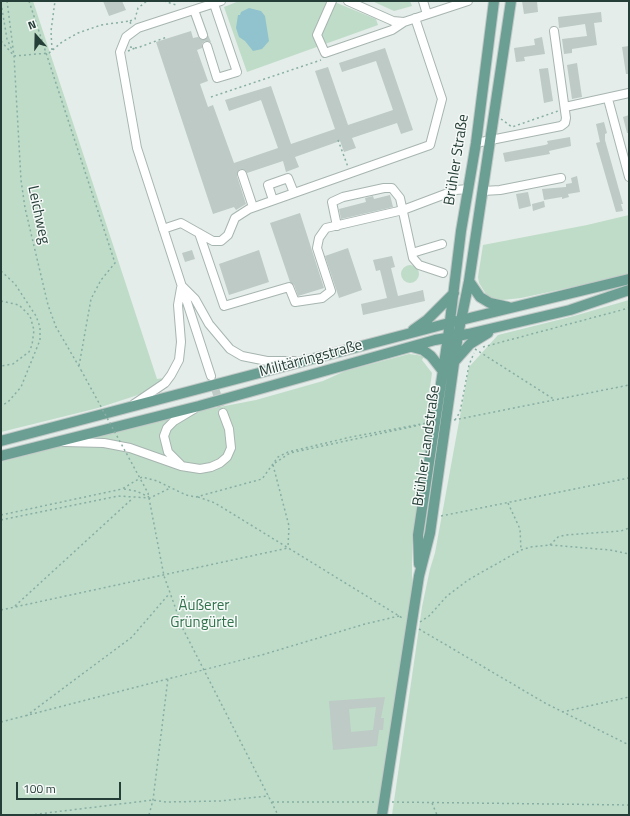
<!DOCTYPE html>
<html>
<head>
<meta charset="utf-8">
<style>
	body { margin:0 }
	#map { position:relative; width:630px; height:816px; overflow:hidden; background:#e4ede9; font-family:"Titillium Web",sans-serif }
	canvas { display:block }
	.frame { position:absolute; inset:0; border:2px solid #253e37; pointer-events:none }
	.north { position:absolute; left:16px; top:16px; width:40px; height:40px; -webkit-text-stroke:3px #f5f9f7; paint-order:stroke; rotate:340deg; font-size:11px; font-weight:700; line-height:16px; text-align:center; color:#253e37 }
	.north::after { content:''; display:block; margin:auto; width:14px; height:18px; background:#253e37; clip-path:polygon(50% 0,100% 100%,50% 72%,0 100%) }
	.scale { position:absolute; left:16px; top:782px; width:105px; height:18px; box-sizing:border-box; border:2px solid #253e37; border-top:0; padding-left:5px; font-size:12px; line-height:14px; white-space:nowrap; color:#253e37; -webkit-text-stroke:3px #f5f9f7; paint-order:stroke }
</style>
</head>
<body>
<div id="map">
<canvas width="630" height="816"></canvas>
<div class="frame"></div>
<div class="north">N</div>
<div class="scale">100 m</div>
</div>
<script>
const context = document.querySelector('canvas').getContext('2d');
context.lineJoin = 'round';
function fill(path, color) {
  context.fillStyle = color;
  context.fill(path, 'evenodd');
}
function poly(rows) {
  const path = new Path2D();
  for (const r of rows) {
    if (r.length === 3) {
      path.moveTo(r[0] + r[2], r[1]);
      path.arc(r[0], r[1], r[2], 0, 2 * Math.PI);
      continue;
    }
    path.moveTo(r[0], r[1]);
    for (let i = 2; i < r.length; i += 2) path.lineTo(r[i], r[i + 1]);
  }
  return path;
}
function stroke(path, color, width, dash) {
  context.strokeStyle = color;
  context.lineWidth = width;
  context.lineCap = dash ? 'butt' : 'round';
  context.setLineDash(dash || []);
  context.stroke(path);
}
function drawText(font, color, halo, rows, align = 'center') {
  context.font = font + ' "Titillium Web",sans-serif';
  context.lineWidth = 3;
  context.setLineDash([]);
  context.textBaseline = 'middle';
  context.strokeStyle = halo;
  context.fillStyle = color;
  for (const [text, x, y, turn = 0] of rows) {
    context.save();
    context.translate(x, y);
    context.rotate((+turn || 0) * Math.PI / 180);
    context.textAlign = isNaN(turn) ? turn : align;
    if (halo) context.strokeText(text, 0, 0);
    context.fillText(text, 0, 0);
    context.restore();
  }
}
fill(poly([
	[1,1,33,1,157,379,164,378,147,392,98,408,1,432],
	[239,1,332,1,376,19,378,25,247,72,224,7],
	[372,1,410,1,412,6,394,11],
	[629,215,629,275,521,298,493,301,485,298,486,294,479,283,478,277,483,245,587,225],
	[410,274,9],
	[629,300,629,815,392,815,422,607,430,569,435,553,469,367,498,335,574,316],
	[409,354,424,356,422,360,432,373,424,430,429,430,412,545,412,589,378,815,1,815,1,462,178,415,256,400,323,381,345,371]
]), '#bfdcc8');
fill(poly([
	[249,8,261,11,265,16,269,41,262,49,253,51,245,41,239,37,236,28,238,15,240,15,241,12]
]), '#90c3ce');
fill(poly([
	[103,1,122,1,126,10,109,16],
	[522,1,537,1,538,12,524,14],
	[601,12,602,22,594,23,597,45,572,49,572,53,564,54,562,39,587,36,585,24,559,28,558,17],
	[191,31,193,38,198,37,200,39,204,40,208,35,211,42,205,41,202,44,202,48,197,50,208,81,200,84,208,107,213,105,234,163,278,148,261,100,229,111,225,100,271,86,291,144,335,129,315,71,328,67,348,125,393,110,376,61,342,72,339,63,385,48,413,130,401,134,397,123,352,138,356,148,344,152,340,141,295,157,299,167,286,172,283,161,247,173,245,170,240,169,237,176,246,204,236,210,234,207,213,214,156,42],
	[542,37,545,54,524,57,525,61,516,62,514,48,535,45,534,39],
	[629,46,629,74,626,74,622,47],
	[577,63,582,97,572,99,567,65],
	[548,68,553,101,544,103,539,69],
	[629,115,629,133,627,133,623,117],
	[604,122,607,133,605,134,605,140,623,204,621,204,623,211,616,212,596,143,600,142,596,124],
	[570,137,571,146,549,151,550,154,505,162,503,153,545,145,548,144,547,141],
	[577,176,580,192,568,194,569,197,562,199,562,197,544,200,542,189,566,187,566,184,572,183,571,178],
	[528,192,531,206,519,209,516,194],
	[390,195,393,207,341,219,339,209,366,202,365,198,373,196,374,199],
	[544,201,545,207,533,211,532,204],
	[300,213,324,288,298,296,294,285,290,282,270,223],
	[348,248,362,290,339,298,325,256],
	[192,250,195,259,185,262,182,253],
	[259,250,269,282,229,295,219,264],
	[392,256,395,267,391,268,398,296,423,290,425,301,363,315,361,304,387,298,380,270,376,271,373,260],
	[385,697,381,718,384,718,383,730,379,730,377,746,333,750,329,701],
	[376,707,373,730,351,732,349,709]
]), '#bdcac5');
stroke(poly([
	[211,376,223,413]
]), '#becac5', 8, [8, 4]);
const minor = poly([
	[332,1,317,35,325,53,392,30,404,22],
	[348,1,393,21,404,22,468,1],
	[423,1,427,14],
	[194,10,203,35],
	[207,46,217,78,237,72,213,1],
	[608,99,629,177],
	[565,107,629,93],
	[476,143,561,126,565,123,566,118,554,31],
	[242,174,253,207],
	[483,191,500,190,561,178],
	[273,200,268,185,288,178,294,193],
	[337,226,332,202,343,197,384,188,392,188,400,198,413,258,419,265,443,273],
	[163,229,181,223,213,241,221,241,228,235,235,218,249,209,430,145,442,99,415,18],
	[199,233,224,306,289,287,295,302,322,298,331,291,317,248,319,238,326,228,403,210,456,190,468,189],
	[412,253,442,244],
	[182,286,195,299,209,324,230,349,242,356,267,361,294,361],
	[211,376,137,148,120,52,126,37,138,28,221,1],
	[134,404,165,383,171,375,179,360,181,342,178,305,181,288],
	[64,442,104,443,130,448,181,466,200,469,211,467,220,463,227,457,231,448,229,429,223,413],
	[181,465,168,452,164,436,167,428,174,421,194,409]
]);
const major = poly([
	[469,281,480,297,490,303,508,307],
	[413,330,427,320,454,293],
	[412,347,423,350,431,356,442,370],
	[454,362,470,344,488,333],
	[1,441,449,323,629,279],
	[1,456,199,406,435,340,468,334,570,310,629,290],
	[419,564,418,535,448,337,461,231,476,143,494,1],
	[382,815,419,576,430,533,458,335,469,281,511,1]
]);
stroke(minor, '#a7b5b0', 10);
stroke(major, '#c2c9c7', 12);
stroke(poly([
	[7,1,14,56,21,180,25,208,48,305,56,327,81,370],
	[29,1,115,263,101,280,91,299,79,366],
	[164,1,176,5,177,7],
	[1,3,7,39,13,52],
	[130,21,135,19,138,8,147,1],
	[1,41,14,56],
	[130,47,137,48,167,37],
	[52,50,51,31,55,1],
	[128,51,135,48],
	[14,56,49,53,62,42,78,33,101,25,130,21,131,25],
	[211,97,321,60],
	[501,119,512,127,558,111],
	[338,140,348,167],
	[1,271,15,284,36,316,40,327,40,340,21,387,8,402,1,406],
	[1,301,19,305,30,316,34,330,32,345,29,352,13,364,1,366],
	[483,347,629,308],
	[475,349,555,400],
	[454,420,629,385],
	[455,420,460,412,469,365,474,353],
	[275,463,290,453,420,425],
	[273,465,289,526,288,547],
	[124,489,136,491,149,497],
	[148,493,164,576,183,629,278,815],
	[198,497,215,503,404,619],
	[508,503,520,529,521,550],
	[1,515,122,489,142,477,157,481,186,495,196,497,262,479,278,457,288,452,351,437,427,423],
	[441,516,629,478],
	[1,520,118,496,150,498,170,488],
	[550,545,558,537,565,535,621,531,629,528],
	[15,606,133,498],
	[1,610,288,548],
	[420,622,429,616,447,596,468,580,521,550,531,547,550,545,610,550,629,554],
	[419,629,545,703,629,745],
	[562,712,629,697],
	[26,716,132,637,169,594],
	[1,722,265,654,365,624,399,616],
	[272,802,376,802],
	[392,802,629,805],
	[432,803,437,815],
	[30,815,153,800,166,802,220,801,269,796],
	[149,815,153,800,168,678]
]), '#87aea3', 1.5, [2, 3]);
stroke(minor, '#fff', 8);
stroke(major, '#6c9f93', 10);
stroke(poly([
	[81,370,148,493]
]), '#87aea3', 1.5, [2, 3]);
drawText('15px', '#253e37', '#f5f9f7', [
	["Brühler Straße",457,160,-81],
	["Leichweg",38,215,78],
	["Militärringstraße",311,359,-15],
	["Brühler Landstraße",427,446,-82]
]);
drawText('15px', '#31724c', '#f5f9f7', [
	["Äußerer",204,606],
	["Grüngürtel",204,623]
]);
</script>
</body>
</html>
